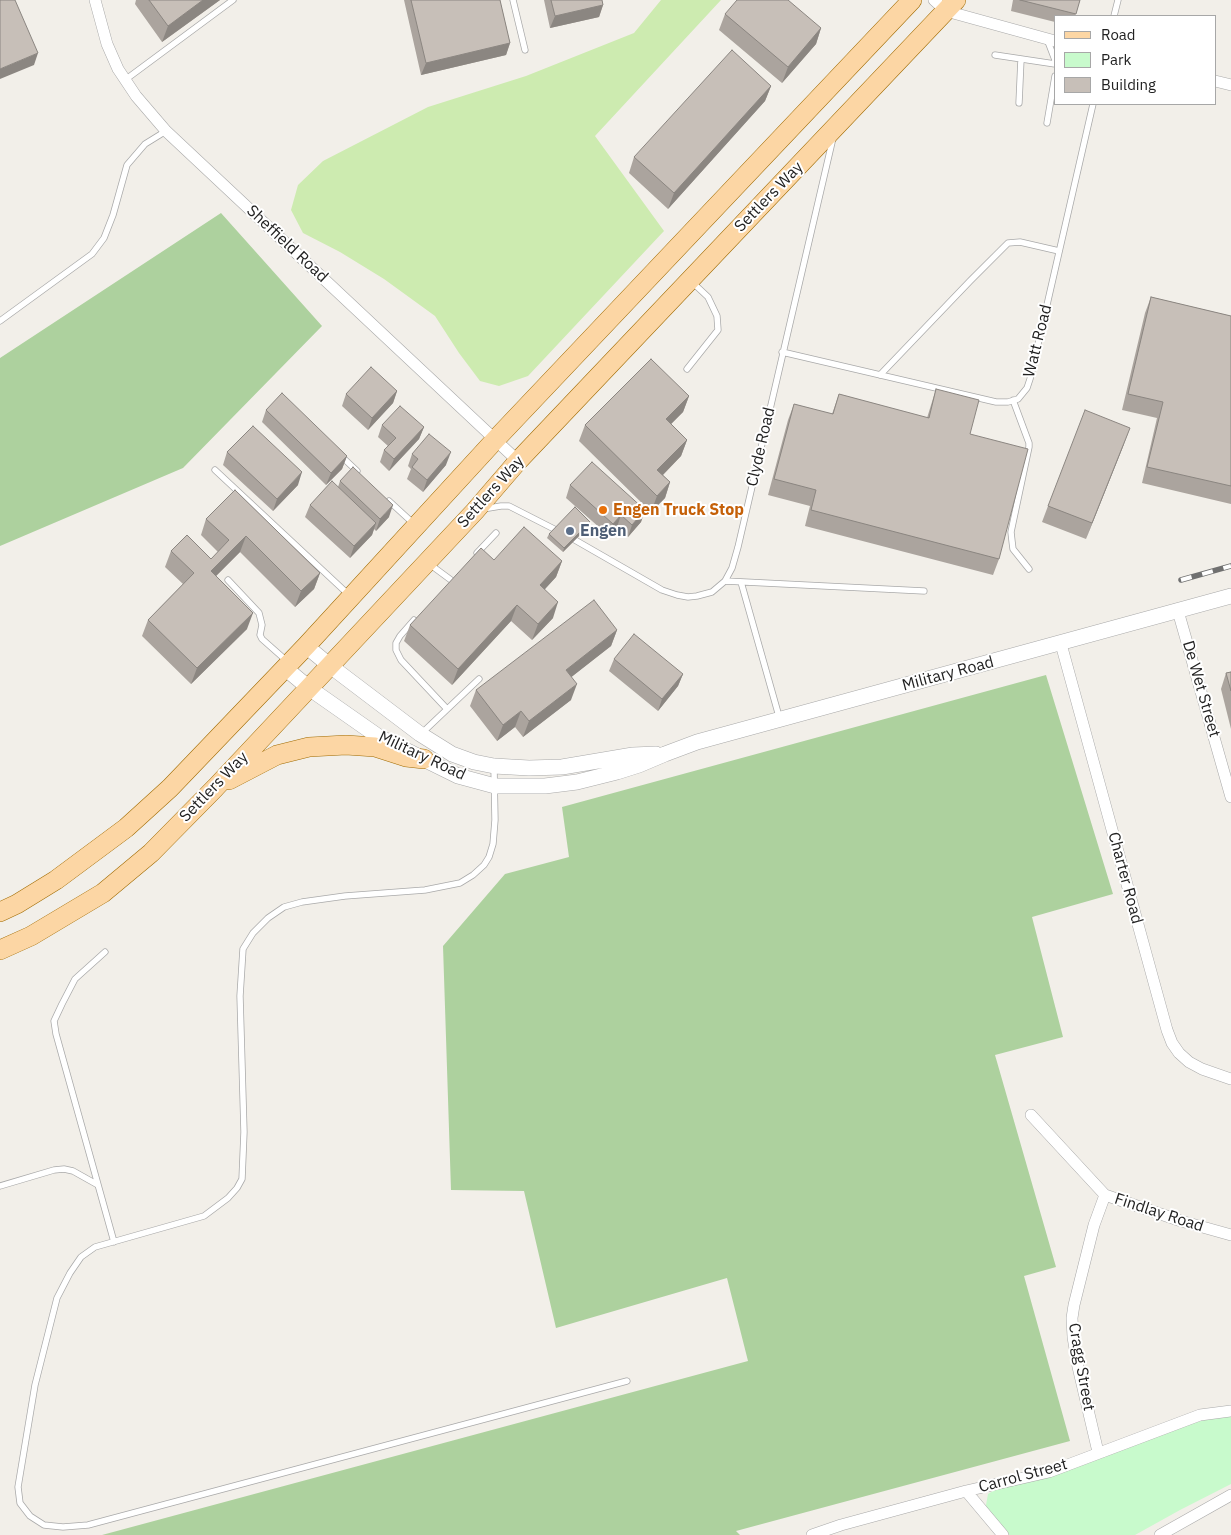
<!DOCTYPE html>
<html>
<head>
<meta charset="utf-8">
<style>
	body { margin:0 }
	#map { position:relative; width:1231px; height:1535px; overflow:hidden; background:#f2efe9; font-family:"IBM Plex Sans",sans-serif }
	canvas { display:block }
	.legend { position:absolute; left:1054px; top:15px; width:162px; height:90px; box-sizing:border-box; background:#fff; border:1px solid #a7a7a7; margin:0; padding:6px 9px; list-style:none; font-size:15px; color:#222 }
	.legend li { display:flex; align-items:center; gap:10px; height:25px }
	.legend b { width:25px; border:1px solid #a7a7a7 }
</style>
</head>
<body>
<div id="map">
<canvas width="1231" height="1535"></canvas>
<ul class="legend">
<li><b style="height:6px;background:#fcd6a4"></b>Road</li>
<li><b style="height:14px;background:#c8facc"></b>Park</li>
<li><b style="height:14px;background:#c7bfb8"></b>Building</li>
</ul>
</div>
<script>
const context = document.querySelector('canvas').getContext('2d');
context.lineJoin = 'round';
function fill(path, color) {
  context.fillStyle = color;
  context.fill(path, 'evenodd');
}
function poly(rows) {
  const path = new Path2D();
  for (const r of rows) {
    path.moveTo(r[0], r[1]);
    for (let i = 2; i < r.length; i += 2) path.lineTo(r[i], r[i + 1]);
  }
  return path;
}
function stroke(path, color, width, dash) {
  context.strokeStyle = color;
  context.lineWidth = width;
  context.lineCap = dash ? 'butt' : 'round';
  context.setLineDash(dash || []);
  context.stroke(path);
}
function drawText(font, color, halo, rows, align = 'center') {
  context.font = font + ' "IBM Plex Sans",sans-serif';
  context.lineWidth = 4;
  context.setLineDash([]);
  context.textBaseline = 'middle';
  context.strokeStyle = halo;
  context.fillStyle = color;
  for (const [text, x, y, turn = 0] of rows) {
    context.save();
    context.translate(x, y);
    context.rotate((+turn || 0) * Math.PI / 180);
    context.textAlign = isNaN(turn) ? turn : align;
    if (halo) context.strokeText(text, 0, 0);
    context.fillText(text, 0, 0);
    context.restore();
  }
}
fill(poly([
	[661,0,721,0,595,136,664,231,528,376,499,386,480,381,459,353,435,316,384,279,340,252,303,233,291,210,298,185,323,161,428,107,526,76,634,33]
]), '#cdebb0');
fill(poly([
	[221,213,322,326,183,468,0,546,0,358],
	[1046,675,1113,894,1032,917,1063,1037,995,1055,1056,1267,1024,1276,1070,1441,736,1531,740,1535,102,1535,748,1361,727,1278,556,1328,524,1191,451,1190,443,946,505,874,569,857,562,807]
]), '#add19e');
fill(poly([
	[1231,1415,1231,1484,1180,1510,1135,1535,1008,1535,989,1516,986,1505,988,1494,1001,1486,1165,1431,1219,1416]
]), '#c8facc');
const service = poly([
	[513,0,525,50],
	[1114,16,1118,0],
	[1047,39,1055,60],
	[995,55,1055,64],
	[125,80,233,0],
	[1019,103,1021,59],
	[1047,123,1055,76],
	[0,321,92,254,104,238,113,215,127,165,145,144,166,131],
	[782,352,996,402,1008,402,1018,399,1027,388,1030,379,1093,104],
	[687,369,718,330,717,316,708,297,692,282],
	[880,375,970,281,1008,243,1020,242,1059,251],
	[1013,400,1029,443,1029,447,1011,532,1012,541,1013,549,1029,569],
	[340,455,357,471],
	[215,470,349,595],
	[389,501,414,524],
	[483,509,501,506,509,506,560,532],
	[568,536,662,590,677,595,688,597,697,596,712,592,725,581,732,568,738,547,833,138],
	[477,553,496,533],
	[428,563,451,580],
	[228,580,259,613,262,625,260,635,262,639,288,662],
	[725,581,924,591],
	[741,582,780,720],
	[414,620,400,636,396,643,396,650,401,660,447,709],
	[422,733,479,679],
	[494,768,495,820,493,844,489,857,484,865,473,875,460,883,425,890,345,896,302,902,284,907,268,918,253,933,243,949,240,996,244,1132,242,1179,237,1188,228,1198,204,1216,95,1247,81,1257,70,1273,57,1298,35,1385,18,1487,20,1503,30,1516,44,1525,63,1527,88,1525,627,1381],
	[105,952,75,979,62,1004,54,1021,56,1034,114,1242],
	[0,1186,54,1170,64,1169,73,1171,98,1185]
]);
const minor = poly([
	[95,0,107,44,118,69,136,96,166,131,518,461],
	[934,0,946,11,1055,41],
	[1215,81,1231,85],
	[1178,611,1231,797],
	[1061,644,1167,1030,1172,1043,1179,1053,1189,1062,1202,1069,1231,1079],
	[1031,1115,1105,1195,1181,1221,1231,1235],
	[1098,1452,1078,1367,1073,1337,1072,1318,1074,1305,1094,1225,1105,1195],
	[966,1491,1003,1535],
	[812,1535,841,1525,966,1491,1049,1472,1200,1415,1231,1411],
	[1160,1535,1231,1495]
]);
const tertiary = poly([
	[306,646,329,665,420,734,452,754,474,762,494,766,529,768,562,767,633,755,656,754],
	[285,668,309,688,379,737,458,776,495,786,545,786,577,782,617,772,639,765,665,754,697,742,1231,596]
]);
const primary = poly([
	[229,780,277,755,309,747,346,745,375,747,406,757,424,759],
	[0,912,17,904,56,880,126,828,170,788,306,646,495,440,912,0],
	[0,950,31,936,103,893,151,853,215,788,475,511,518,461,956,0]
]);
stroke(service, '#a9a9a9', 7);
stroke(minor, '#a9a9a9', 12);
stroke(tertiary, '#a9a9a9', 16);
stroke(primary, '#a06b00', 20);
stroke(service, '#fff', 5.5);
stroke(minor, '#fff', 11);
stroke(tertiary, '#fff', 15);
stroke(primary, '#fcd6a4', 19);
const rail = poly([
	[1181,580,1231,566]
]);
stroke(rail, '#707070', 5.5);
stroke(rail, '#fff', 4, [11]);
fill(poly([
	[136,0,220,0,162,42,135,4],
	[404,0,500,0,510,43,506,55,421,75],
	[544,0,602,0,603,5,599,17,550,28],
	[1013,0,1080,0,1075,16,1055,16,1055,22,1011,11],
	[725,14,821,28,816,44,782,83,719,30],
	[771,86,765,101,668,209,629,173,634,157],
	[1151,297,1231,316,1231,504,1142,483,1157,418,1122,410,1145,313],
	[936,389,970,434,999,559,993,575,805,526,810,506,768,495,788,420,794,404,832,414,839,394,927,418,931,405],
	[397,391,393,403,368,430,342,406,346,394],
	[689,396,683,412,671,424,687,440,681,456,663,475,670,482,665,498,651,512,579,441,585,425],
	[266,410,347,456,342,469,326,485,262,422],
	[382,425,424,427,419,439,389,471,380,462,384,450,388,446,378,437],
	[1124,444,1086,539,1042,522,1048,506],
	[227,452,298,485,273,511,223,465],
	[412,454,446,465,423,492,407,479,411,469,408,466],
	[340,481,389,517,376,531,374,529,372,535,350,558,305,517,310,505,338,487],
	[570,485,645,510,641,522,628,537,617,527,609,536,566,498],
	[235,490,320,573,314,589,295,607,240,552,216,576,247,629,191,684,142,636,148,620,183,584,165,567,171,551,211,559,218,552,201,535,206,519],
	[590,522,589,526,563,552,547,538,549,534],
	[494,560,562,561,556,577,545,589,553,618,532,640,511,621,452,685,404,641,410,625],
	[617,630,611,646,571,677,571,700,523,737,515,727,497,741,470,706,476,690],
	[614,659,683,674,678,686,658,711,609,671],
	[1231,672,1231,729,1221,689,1226,673]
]), '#aba49e');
fill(poly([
	[203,0,220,0,162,42,168,26],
	[603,5,599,17,550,28,555,16],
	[821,28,816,44,782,83,788,67],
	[510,43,506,55,421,75,426,63],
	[38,53,34,65,0,79,0,69],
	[771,86,765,101,668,209,674,193],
	[397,391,393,403,368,430,372,418],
	[689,396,683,412,660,435,666,419],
	[424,427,419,439,389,471,394,459],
	[1130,428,1124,444,1086,539,1092,523],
	[687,440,681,456,652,486,657,470],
	[451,452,446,465,423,492,427,480],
	[347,456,342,469,326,485,331,473],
	[302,472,298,485,273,511,277,499],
	[670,482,665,498,651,512,657,496],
	[393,505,389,517,376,531,380,519],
	[645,510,641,522,628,537,632,525],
	[621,515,617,527,609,536,613,524],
	[590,522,589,526,563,552,564,548],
	[376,523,372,535,350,558,354,546],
	[246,536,240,552,205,587,211,571],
	[562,561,556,577,534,601,540,585],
	[320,573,314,589,295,607,301,591],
	[558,602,553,618,532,640,538,624],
	[517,605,511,621,452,685,458,669],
	[253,613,247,629,191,684,197,668],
	[617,630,611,646,560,686,566,670],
	[683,674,678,686,658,711,662,699],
	[577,684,571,700,523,737,529,721],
	[521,711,515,727,497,741,503,725]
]), '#8b8681');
const building = poly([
	[0,0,15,0,38,53,0,69,0,0],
	[149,0,203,0,168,26,149,0],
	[411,0,500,0,510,43,426,63,411,0],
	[551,0,602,0,603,5,555,16,551,0],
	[737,0,788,0,821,28,788,67,725,14,737,0],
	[1020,0,1080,0,1076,14,1020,0],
	[732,50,771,86,674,193,634,157,732,50],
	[1151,297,1231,316,1231,486,1147,467,1163,402,1128,394,1151,297],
	[651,359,689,396,666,419,687,440,657,470,670,482,657,496,585,425,651,359],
	[371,367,397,391,372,418,346,394,371,367],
	[936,389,979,400,970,434,1028,449,999,559,811,510,816,490,774,479,794,404,833,414,839,394,929,418,936,389],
	[282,393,347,456,331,473,266,410,282,393],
	[400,406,424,427,394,459,384,450,396,438,382,425,400,406],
	[1085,410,1130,428,1092,523,1048,506,1085,410],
	[253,426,302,472,277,499,227,452,253,426],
	[429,434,451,452,427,480,412,467,418,459,412,454,429,434],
	[592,462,645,510,632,525,621,515,613,524,570,485,592,462],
	[353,467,393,505,380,519,340,481,353,467],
	[332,481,376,523,354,546,310,505,332,481],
	[235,490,320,573,301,591,246,536,211,571,253,613,197,668,148,620,194,573,171,551,187,535,211,559,229,540,206,519,235,490],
	[575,507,590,522,564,548,549,534,575,507],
	[524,527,562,561,540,585,558,602,538,624,517,605,458,669,410,625,481,548,494,560,524,527],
	[594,600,617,630,566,670,577,684,529,721,521,711,503,725,476,690,594,600],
	[634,634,683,674,662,699,614,659,634,634],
	[1231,672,1231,691,1226,673,1231,672]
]);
fill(building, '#c7bfb8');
stroke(building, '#8b8681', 1);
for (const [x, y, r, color] of [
	[603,510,5,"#e8710a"],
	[570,531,5,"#5c6f8a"]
]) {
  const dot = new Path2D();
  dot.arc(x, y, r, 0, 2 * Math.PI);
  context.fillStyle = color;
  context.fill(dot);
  stroke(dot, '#fff', 2);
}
drawText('16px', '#222', '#fff', [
	["Settlers Way",769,197,-46],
	["Sheffield Road",287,244,43],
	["Watt Road",1038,341,-76],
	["Clyde Road",761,447,-77],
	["Settlers Way",491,492,-48],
	["Military Road",948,674,-15],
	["De Wet Street",1201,689,74],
	["Military Road",422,756,25],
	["Settlers Way",214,787,-46],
	["Charter Road",1125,878,75],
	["Findlay Road",1159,1213,18],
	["Cragg Street",1081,1367,80],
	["Carrol Street",1023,1476,-15]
]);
drawText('bold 16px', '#c56008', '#fff', [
	["Engen Truck Stop",613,510]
], 'left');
drawText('bold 16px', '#4e5e75', '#fff', [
	["Engen",580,531]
], 'left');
</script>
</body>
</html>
